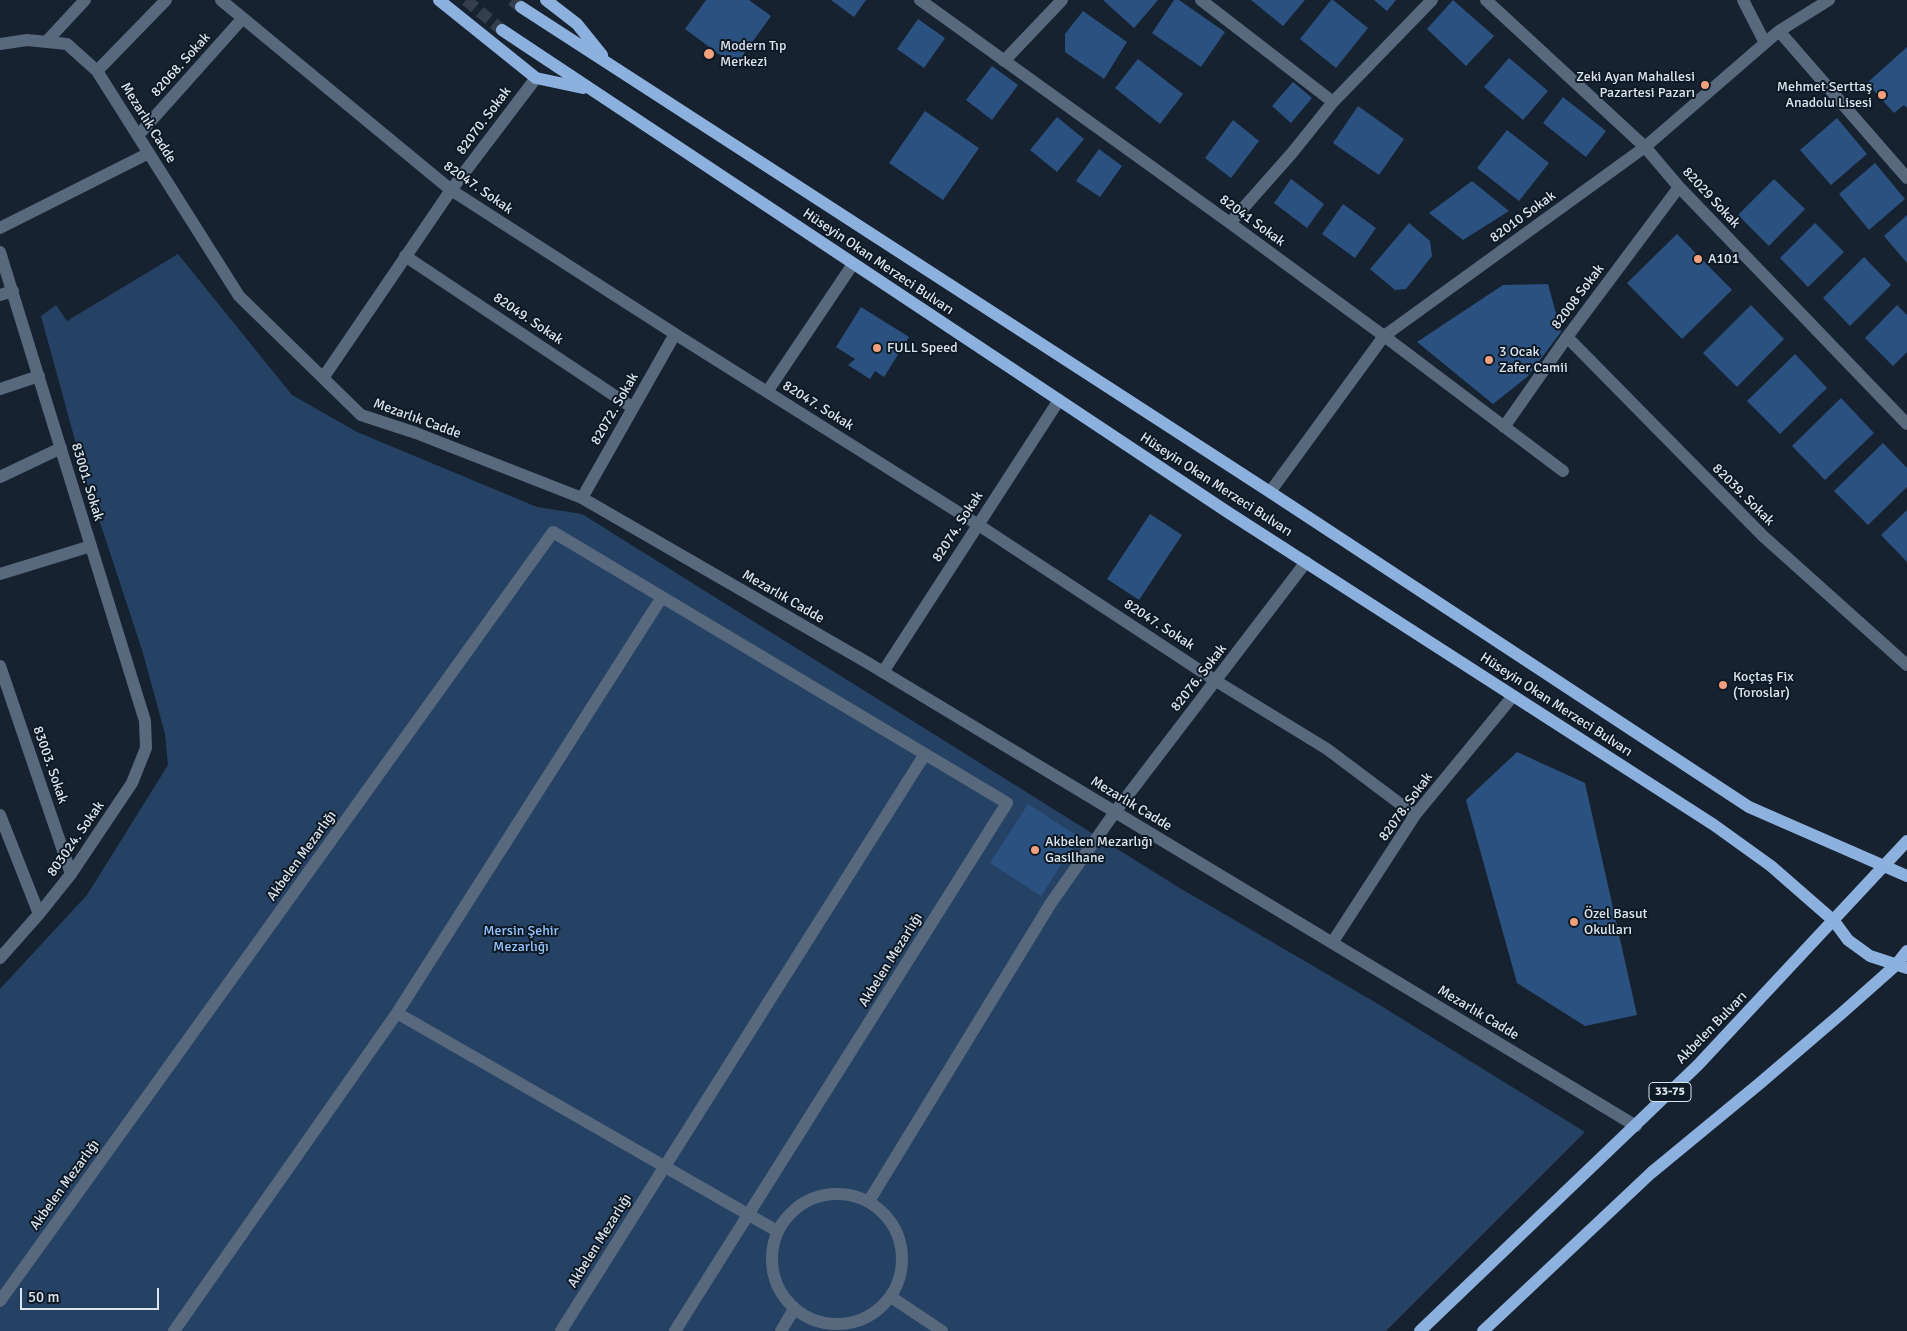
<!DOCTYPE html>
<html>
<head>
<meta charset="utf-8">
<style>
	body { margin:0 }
	#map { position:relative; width:1907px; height:1331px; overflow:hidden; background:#172230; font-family:Signika,sans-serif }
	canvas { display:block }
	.scale { position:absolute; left:20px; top:1288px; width:139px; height:22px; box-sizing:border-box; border:2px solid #dce4ed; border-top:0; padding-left:6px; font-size:15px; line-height:18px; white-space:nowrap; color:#dce4ed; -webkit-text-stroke:4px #0e1926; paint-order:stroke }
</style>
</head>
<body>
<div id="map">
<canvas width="1907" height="1331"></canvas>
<div class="scale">50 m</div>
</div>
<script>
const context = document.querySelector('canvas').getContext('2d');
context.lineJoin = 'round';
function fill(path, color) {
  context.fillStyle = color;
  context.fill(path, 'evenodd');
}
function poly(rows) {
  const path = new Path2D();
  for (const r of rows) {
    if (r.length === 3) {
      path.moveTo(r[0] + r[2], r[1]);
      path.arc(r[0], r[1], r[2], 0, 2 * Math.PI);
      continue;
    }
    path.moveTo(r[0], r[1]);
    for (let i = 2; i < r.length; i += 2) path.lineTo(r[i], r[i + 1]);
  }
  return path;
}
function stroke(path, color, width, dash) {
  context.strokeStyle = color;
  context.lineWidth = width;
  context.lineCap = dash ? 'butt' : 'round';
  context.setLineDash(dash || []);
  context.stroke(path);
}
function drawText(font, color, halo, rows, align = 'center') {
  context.font = font + ' Signika,sans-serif';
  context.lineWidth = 4;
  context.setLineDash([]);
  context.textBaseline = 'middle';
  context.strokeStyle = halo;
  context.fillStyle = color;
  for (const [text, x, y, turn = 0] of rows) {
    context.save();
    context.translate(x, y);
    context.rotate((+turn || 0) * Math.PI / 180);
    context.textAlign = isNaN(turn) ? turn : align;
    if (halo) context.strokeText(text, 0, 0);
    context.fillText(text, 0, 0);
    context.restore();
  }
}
fill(poly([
	[178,254,292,395,357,432,537,507,582,514,1178,887,1373,1001,1585,1132,1386,1331,0,1331,0,989,87,895,168,765,165,734,143,653,85,477,41,316,56,305,67,321]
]), '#254265');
fill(poly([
	[706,0,749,0,771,16,735,66,685,29],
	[831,0,866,0,854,17],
	[1103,0,1158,0,1134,28],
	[1174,0,1179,0,1225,32,1201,67,1152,33],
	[1251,0,1305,0,1283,26],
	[1331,0,1333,0,1368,28,1336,68,1300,39],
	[1374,0,1396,0,1387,11],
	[1453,0,1494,36,1466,66,1427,29],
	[1083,11,1127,42,1104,79,1065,52,1065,34],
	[918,19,945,38,924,68,897,49],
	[1907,47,1907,108,1904,105,1894,113,1867,83],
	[1509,58,1548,91,1523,120,1484,87],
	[1138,59,1183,94,1160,124,1115,88],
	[992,66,1018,85,992,120,966,100],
	[1293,82,1312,98,1291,123,1272,106],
	[1563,97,1606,131,1586,157,1543,123],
	[1358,106,1404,139,1379,175,1333,143],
	[925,111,979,148,943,200,889,163],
	[1057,117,1084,139,1057,172,1030,150],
	[1837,118,1867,154,1831,185,1800,150],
	[1233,120,1259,141,1231,178,1205,158],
	[1507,130,1549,163,1519,201,1477,168],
	[1099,149,1122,166,1100,197,1076,181],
	[1875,163,1905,199,1869,230,1839,194],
	[1291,179,1324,204,1307,228,1274,203],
	[1774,179,1805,209,1769,246,1738,215],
	[1472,181,1509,211,1463,240,1429,213],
	[1343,204,1376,228,1355,258,1322,234],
	[1907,215,1907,263,1884,236],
	[1409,223,1430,241,1432,256,1406,289,1395,290,1370,269],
	[1815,223,1844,252,1808,287,1780,258],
	[1677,234,1732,290,1682,339,1627,283],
	[1864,257,1891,285,1850,326,1823,298],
	[1548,284,1561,332,1527,377,1493,404,1417,342,1503,285],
	[1751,305,1784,339,1737,387,1703,353],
	[1897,305,1907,315,1907,352,1893,366,1865,338],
	[861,307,909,337,884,377,875,371,870,379,848,365,855,359,836,347],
	[1795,354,1827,388,1780,434,1747,401],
	[1841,398,1874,433,1825,480,1792,446],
	[1883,443,1907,468,1907,487,1868,525,1834,491],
	[1907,510,1907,562,1881,535],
	[1150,514,1182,535,1139,600,1107,579],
	[1517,752,1585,783,1637,1015,1585,1026,1517,983,1466,800],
	[1028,804,1079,837,1041,896,990,863]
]), '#2b5180');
stroke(poly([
	[466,0,502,30],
	[512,0,521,7]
]), '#353f4c', 12, [12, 6]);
stroke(poly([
	[221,0,451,190,675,334,977,524,1216,681,1327,749,1415,815],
	[920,0,1230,223,1384,336,1563,471],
	[1201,0,1333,102],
	[1486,0,1645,147,1679,187,1907,424],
	[1743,0,1765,43],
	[1779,31,1907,178],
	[46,42,85,0],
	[0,44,27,40,67,44,97,71,239,296,361,415,416,433,582,498,868,663,1636,1126],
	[1004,61,1062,0],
	[97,71,166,0],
	[142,131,242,19],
	[1230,223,1292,153,1333,102,1432,0],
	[0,228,149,153],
	[0,252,145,721,146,748,132,783,71,874,39,914,0,958],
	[405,256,633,408],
	[0,295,13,291],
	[1567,337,1763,536,1907,665],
	[323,378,451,190,536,78],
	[0,389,39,376],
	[767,392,853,264],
	[1504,427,1567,337,1679,187],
	[0,477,61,448],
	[1270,492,1384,336,1645,147,1779,31,1829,0],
	[582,498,675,334],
	[0,574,91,546],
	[0,666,71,874],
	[883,672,1059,400],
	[0,815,39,914],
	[1332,943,1415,815,1513,696],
	[397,1013,777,1231],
	[837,1259,65],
	[869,1201,1051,903,1115,812,1306,562],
	[891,1297,942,1331],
	[0,1301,553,532,1007,803,675,1331],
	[174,1331,397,1013,662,597],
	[561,1331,925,754],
	[781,1331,794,1309]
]), '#58697e', 12);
stroke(poly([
	[439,0,536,78,583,88],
	[546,0,577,24,602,55],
	[521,7,1270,492,1749,807,1907,876],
	[502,30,1229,513,1714,825,1771,866,1834,921,1848,940,1870,956,1907,968],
	[1420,1331,1698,1065,1907,841],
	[1483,1331,1651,1173,1759,1084,1842,1013,1896,965,1907,951]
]), '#8db1de', 12);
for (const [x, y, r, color] of [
	[709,54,6,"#f1a17d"],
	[1705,85,5,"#f1a17d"],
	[1882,95,5,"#f1a17d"],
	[1698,259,5,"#f1a17d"],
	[877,348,5,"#f1a17d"],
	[1489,360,5,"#f1a17d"],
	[1723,685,5,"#f1a17d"],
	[1035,850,5,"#f1a17d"],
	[1574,922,5,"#f1a17d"]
]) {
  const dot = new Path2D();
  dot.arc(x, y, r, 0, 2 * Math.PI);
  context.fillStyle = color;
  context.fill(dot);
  stroke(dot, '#0e1926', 2);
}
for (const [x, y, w] of [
	[1670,1092,42]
]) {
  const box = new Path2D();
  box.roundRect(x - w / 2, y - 9.5, w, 19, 4);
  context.fillStyle = '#0e1926';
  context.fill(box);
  stroke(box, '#dce4ed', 1);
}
drawText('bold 12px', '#dce4ed', null, [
	["33-75",1670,1092]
]);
drawText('14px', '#dce4ed', '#0e1926', [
	["Modern Tıp",720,46],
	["Merkezi",720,62],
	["Zeki Ayan Mahallesi",1695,77,"right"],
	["Pazartesi Pazarı",1695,93,"right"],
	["Mehmet Serttaş",1872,87,"right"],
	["Anadolu Lisesi",1872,103,"right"],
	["A101",1708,259],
	["FULL Speed",887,348],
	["3 Ocak",1499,352],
	["Zafer Camii",1499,368],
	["Koçtaş Fix",1733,677],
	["(Toroslar)",1733,693],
	["Akbelen Mezarlığı",1045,842],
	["Gasilhane",1045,858],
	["Özel Basut",1584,914],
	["Okulları",1584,930]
], 'left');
drawText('14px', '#dce4ed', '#0e1926', [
	["82068. Sokak",181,65,-48],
	["82070. Sokak",484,121,-53],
	["Mezarlık Cadde",148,123,58],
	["82047. Sokak",478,188,35],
	["82029 Sokak",1711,198,47],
	["82010 Sokak",1523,217,-36],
	["82041 Sokak",1252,221,36],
	["Hüseyin Okan Merzeci Bulvarı",878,262,34],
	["82008 Sokak",1578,297,-53],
	["82049. Sokak",528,319,34],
	["82047. Sokak",818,406,32],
	["82072. Sokak",615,409,-60],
	["Mezarlık Cadde",417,419,20],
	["83001. Sokak",87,482,73],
	["Hüseyin Okan Merzeci Bulvarı",1216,485,33],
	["82039. Sokak",1743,495,45],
	["82074. Sokak",958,527,-57],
	["Mezarlık Cadde",783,597,30],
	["82047. Sokak",1159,625,33],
	["82076. Sokak",1199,678,-52],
	["Hüseyin Okan Merzeci Bulvarı",1556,705,33],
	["83003. Sokak",50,765,71],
	["Mezarlık Cadde",1131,804,31],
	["82078. Sokak",1406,807,-54],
	["803024. Sokak",76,839,-55],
	["Akbelen Mezarlığı",302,856,-54],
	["Akbelen Mezarlığı",891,960,-58],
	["Mezarlık Cadde",1478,1013,31],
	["Akbelen Bulvarı",1712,1028,-46],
	["Akbelen Mezarlığı",65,1185,-54],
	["Akbelen Mezarlığı",600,1241,-58]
]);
drawText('14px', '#97c5fe', '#0e1926', [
	["Mersin Şehir",521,931],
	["Mezarlığı",521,947]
]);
</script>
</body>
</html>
